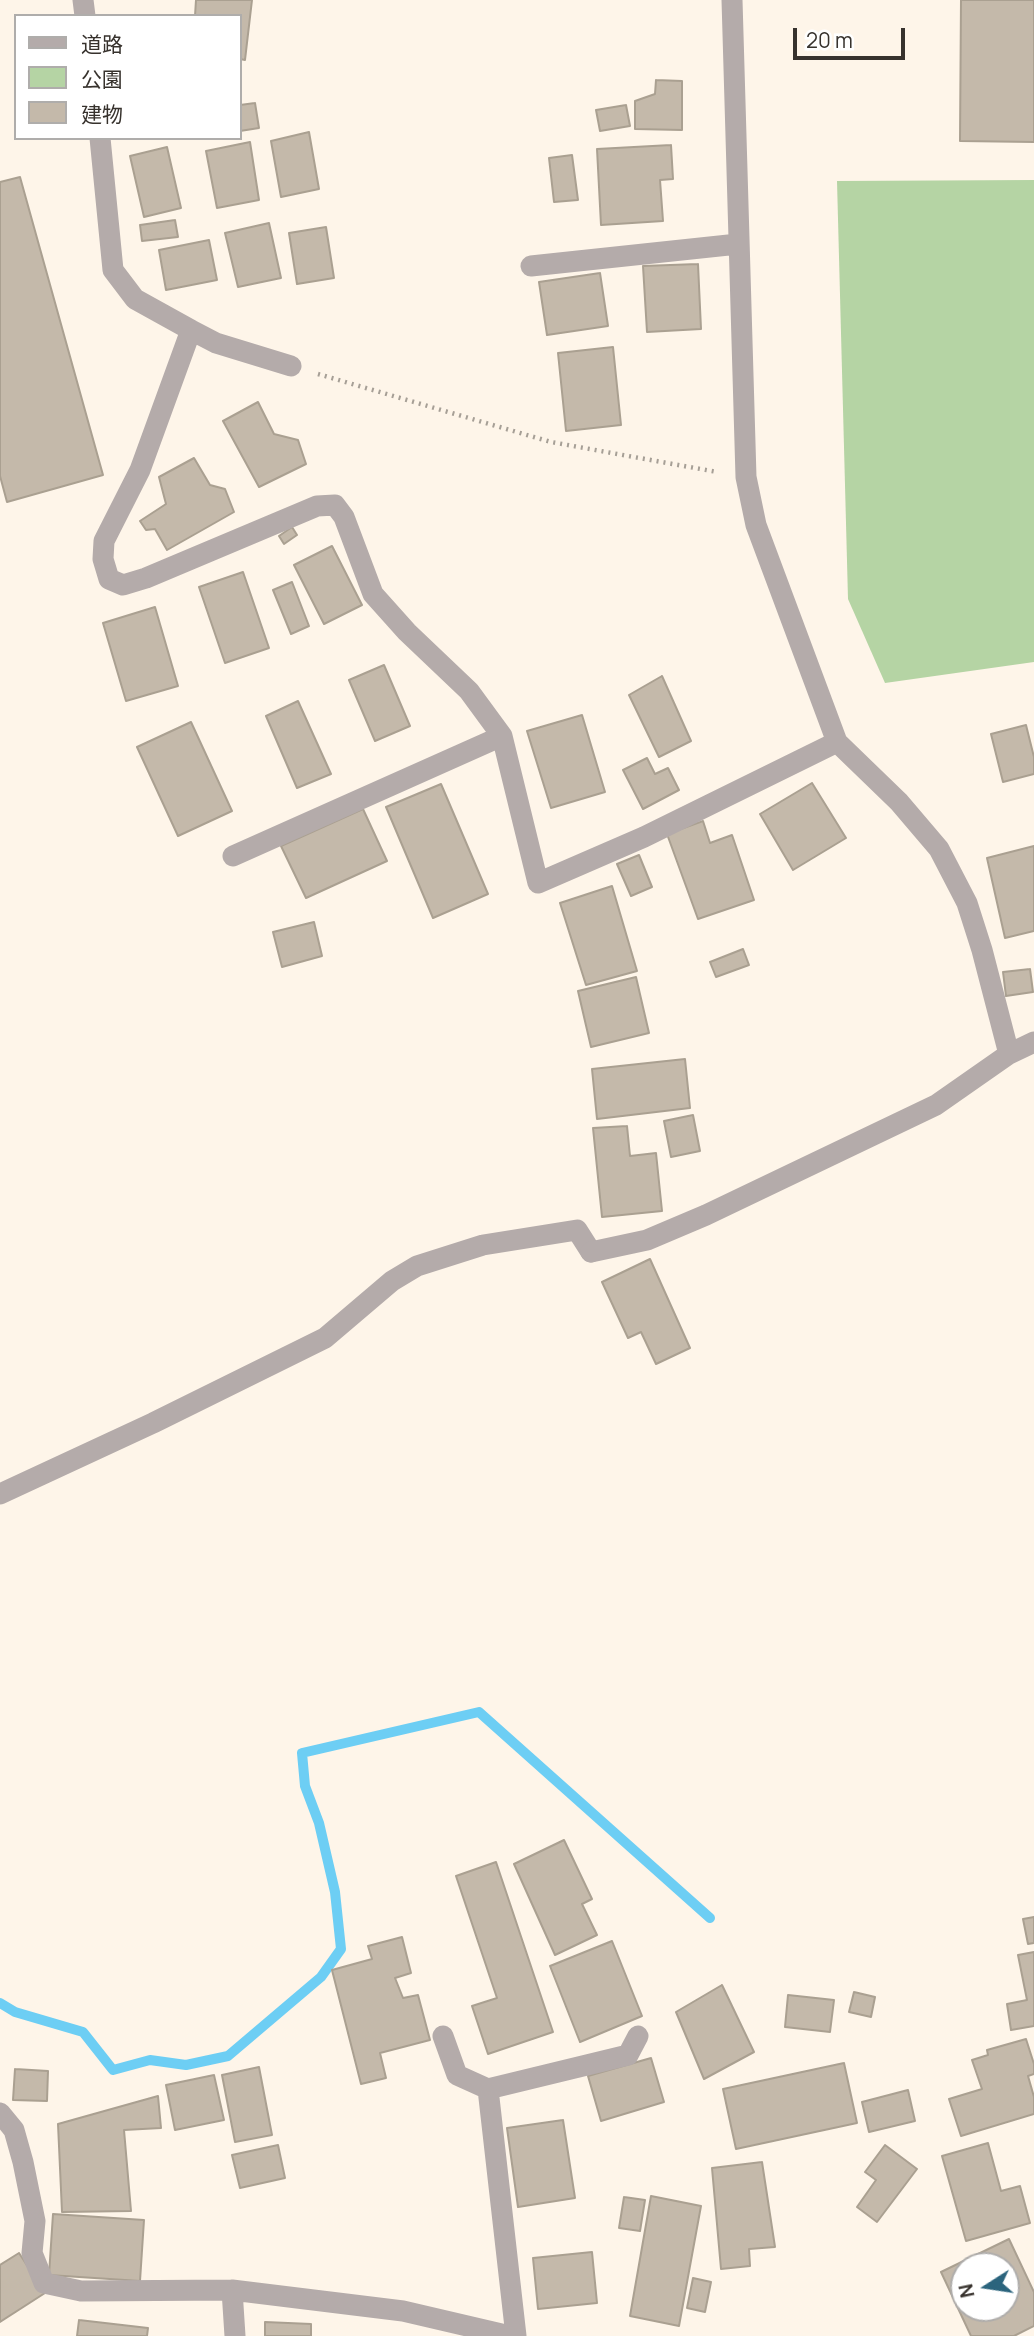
<!DOCTYPE html>
<html>
<head>
<meta charset="utf-8">
<style>
	body { margin:0 }
	#map { position:relative; width:1034px; height:2336px; overflow:hidden; background:#fef5e9; font-family:Manrope,"Noto Sans JP",sans-serif }
	canvas { display:block }
	.legend { position:absolute; left:14px; top:14px; width:228px; height:126px; box-sizing:border-box; background:#fff; border:2px solid #afadab; margin:0; padding:9px 12px; list-style:none; font-size:21px; color:#37322d }
	.legend li { display:flex; align-items:center; gap:14px; height:35px }
	.legend b { width:35px; border:2px solid #afadab }
	.north { position:absolute; left:950px; top:2252px; width:70px; height:70px; box-sizing:border-box; background:#fff; border:2px solid #afadab; border-radius:50%; rotate:258deg; font-size:19px; font-weight:700; line-height:28px; text-align:center; color:#37322d }
	.north::after { content:''; display:block; margin:auto; width:24px; height:32px; background:#2b647d; clip-path:polygon(50% 0,100% 100%,50% 72%,0 100%) }
	.scale { position:absolute; left:793px; top:28px; width:112px; height:32px; box-sizing:border-box; border:4px solid #37322d; border-top:0; padding-left:9px; font-size:21px; line-height:24px; white-space:nowrap; color:#37322d; -webkit-text-stroke:5px #fff; paint-order:stroke }
</style>
</head>
<body>
<div id="map">
<canvas width="1034" height="2336"></canvas>
<ul class="legend">
<li><b style="height:9px;background:#b4abaa"></b>道路</li>
<li><b style="height:19px;background:#b5d4a4"></b>公園</li>
<li><b style="height:19px;background:#c4b9aa"></b>建物</li>
</ul>
<div class="north">N</div>
<div class="scale">20 m</div>
</div>
<script>
const context = document.querySelector('canvas').getContext('2d');
context.lineJoin = 'round';
function fill(path, color) {
  context.fillStyle = color;
  context.fill(path, 'evenodd');
}
function poly(rows) {
  const path = new Path2D();
  for (const r of rows) {
    path.moveTo(r[0], r[1]);
    for (let i = 2; i < r.length; i += 2) path.lineTo(r[i], r[i + 1]);
  }
  return path;
}
function stroke(path, color, width, dash) {
  context.strokeStyle = color;
  context.lineWidth = width;
  context.lineCap = dash ? 'butt' : 'round';
  context.setLineDash(dash || []);
  context.stroke(path);
}
fill(poly([
	[1034,180,1034,662,885,683,848,599,837,181]
]), '#b5d4a4');
stroke(poly([
	[0,2003,15,2012,83,2032,113,2070,150,2060,186,2065,228,2056,321,1977,341,1949,335,1892,319,1823,305,1786,302,1753,479,1712,710,1918]
]), '#6dcef4', 10);
const building = poly([
	[196,0,252,0,245,60,240,59,240,16,195,16,196,0],
	[961,0,1034,0,1034,142,960,141,961,0],
	[656,80,682,81,682,130,635,129,635,101,655,94,656,80],
	[255,103,259,128,240,131,240,105,255,103],
	[626,105,630,126,600,131,596,110,626,105],
	[309,132,319,189,281,197,271,141,309,132],
	[250,142,259,200,217,208,206,151,250,142],
	[671,145,673,179,660,180,663,221,601,225,597,149,671,145],
	[167,147,181,208,144,217,130,156,167,147],
	[572,155,578,200,554,202,549,158,572,155],
	[20,177,103,475,7,502,0,476,0,182,20,177],
	[175,220,178,237,142,241,140,225,175,220],
	[269,223,281,278,238,287,225,233,269,223],
	[326,227,334,278,297,284,289,233,326,227],
	[209,240,217,280,166,290,159,250,209,240],
	[698,264,701,329,647,332,643,266,698,264],
	[600,273,608,326,547,335,539,282,600,273],
	[613,347,621,425,566,431,558,353,613,347],
	[258,402,274,434,298,440,306,464,259,487,223,421,258,402],
	[194,458,210,485,225,489,234,512,167,550,155,529,146,530,140,521,166,504,159,477,194,458],
	[292,527,297,535,284,544,279,536,292,527],
	[332,546,362,605,324,624,294,565,332,546],
	[243,572,269,648,225,663,199,587,243,572],
	[292,582,309,626,291,634,273,590,292,582],
	[155,607,178,686,126,701,103,623,155,607],
	[384,665,410,726,375,741,349,680,384,665],
	[662,676,691,741,659,757,629,695,662,676],
	[298,701,331,774,297,788,266,716,298,701],
	[582,715,605,792,551,808,527,731,582,715],
	[191,722,232,811,178,836,137,747,191,722],
	[1026,725,1034,757,1034,774,1003,782,991,734,1026,725],
	[647,758,655,774,668,768,679,790,643,809,623,770,647,758],
	[812,783,846,838,793,870,760,814,812,783],
	[441,784,488,894,433,918,386,807,441,784],
	[363,809,387,861,306,898,281,846,363,809],
	[703,821,710,843,732,835,754,900,698,919,667,834,703,821],
	[1034,846,1034,931,1005,938,987,858,1034,846],
	[639,855,652,887,631,896,617,864,639,855],
	[612,886,637,971,586,985,560,903,612,886],
	[314,922,322,956,282,967,273,932,314,922],
	[743,949,749,965,716,977,710,962,743,949],
	[1030,969,1033,992,1006,996,1003,972,1030,969],
	[636,977,649,1033,591,1047,578,991,636,977],
	[685,1059,690,1108,597,1119,592,1069,685,1059],
	[693,1115,700,1151,671,1157,664,1121,693,1115],
	[627,1126,630,1156,656,1153,662,1211,602,1217,593,1128,627,1126],
	[650,1259,690,1348,656,1364,641,1332,628,1338,602,1282,650,1259],
	[564,1840,592,1899,582,1904,597,1935,555,1955,514,1864,564,1840],
	[496,1862,553,2032,488,2054,472,2006,497,1998,456,1876,496,1862],
	[1034,1917,1034,1943,1028,1944,1023,1919,1034,1917],
	[402,1937,411,1973,395,1978,403,1998,418,1995,430,2040,380,2053,386,2078,361,2084,332,1970,372,1959,368,1946,402,1937],
	[612,1941,642,2016,580,2042,550,1966,612,1941],
	[1034,1952,1034,2026,1011,2030,1007,2004,1027,2000,1018,1955,1034,1952],
	[722,1985,754,2052,704,2079,676,2012,722,1985],
	[854,1992,875,1997,871,2017,849,2012,854,1992],
	[788,1995,834,2000,830,2032,785,2027,788,1995],
	[1026,2039,1034,2064,1034,2074,1028,2076,1034,2097,1034,2114,961,2136,949,2099,982,2089,972,2060,988,2055,987,2050,1026,2039],
	[651,2058,664,2102,601,2121,588,2076,651,2058],
	[844,2063,857,2123,736,2149,723,2089,844,2063],
	[259,2067,272,2135,235,2142,222,2075,259,2067],
	[15,2069,48,2071,47,2101,13,2100,15,2069],
	[214,2075,224,2120,175,2130,166,2085,214,2075],
	[908,2090,915,2121,869,2132,862,2102,908,2090],
	[158,2096,161,2128,124,2130,131,2211,62,2212,58,2124,158,2096],
	[563,2120,575,2198,518,2207,507,2128,563,2120],
	[988,2143,1001,2191,1020,2186,1030,2223,966,2241,942,2156,988,2143],
	[278,2145,285,2178,240,2188,232,2155,278,2145],
	[885,2145,917,2169,877,2222,857,2207,876,2180,865,2172,885,2145],
	[762,2162,775,2247,749,2249,750,2266,721,2269,712,2168,762,2162],
	[651,2196,701,2206,679,2326,630,2316,651,2196],
	[624,2197,645,2200,640,2231,619,2228,624,2197],
	[53,2214,144,2220,140,2281,49,2275,53,2214],
	[1009,2239,1034,2292,1034,2326,1014,2336,971,2336,941,2272,1009,2239],
	[964,2266,1006,2266,1006,2308,964,2308,964,2266],
	[592,2252,597,2303,538,2309,533,2258,592,2252],
	[19,2253,45,2293,0,2322,0,2265,19,2253],
	[693,2278,711,2282,705,2312,687,2308,693,2278],
	[79,2320,148,2328,147,2336,77,2336,79,2320],
	[265,2322,311,2324,311,2336,265,2336,265,2322]
]);
fill(building, '#c4b9aa');
stroke(building, '#aaa091', 2);
stroke(poly([
	[318,374,551,442,717,472]
]), '#a69f96', 4.5, [2, 5]);
stroke(poly([
	[0,1494,153,1423,325,1338,392,1281,417,1266,483,1245,577,1230,591,1252]
]), '#b4abaa', 21);
stroke(poly([
	[83,0,85,16],
	[732,0,746,477,756,525,837,742,899,802,939,849,967,903,982,950,1009,1054],
	[100,138,113,270,135,299,191,330,140,470,104,541,103,559,109,579,123,585,146,578,317,506,335,505,344,517,373,594,407,632,469,691,502,736,538,883,644,837,837,742],
	[531,266,738,244],
	[191,330,216,343,291,366],
	[233,856,502,736],
	[591,1252,647,1240,706,1215,936,1105,1009,1054,1034,1042],
	[443,2036,457,2075,488,2089,516,2336],
	[488,2089,628,2055,638,2036],
	[0,2113,14,2130,23,2162,35,2221,32,2253,44,2283,81,2291,232,2290,403,2311,510,2336],
	[232,2290,235,2336]
]), '#b4abaa', 21);
</script>
</body>
</html>
